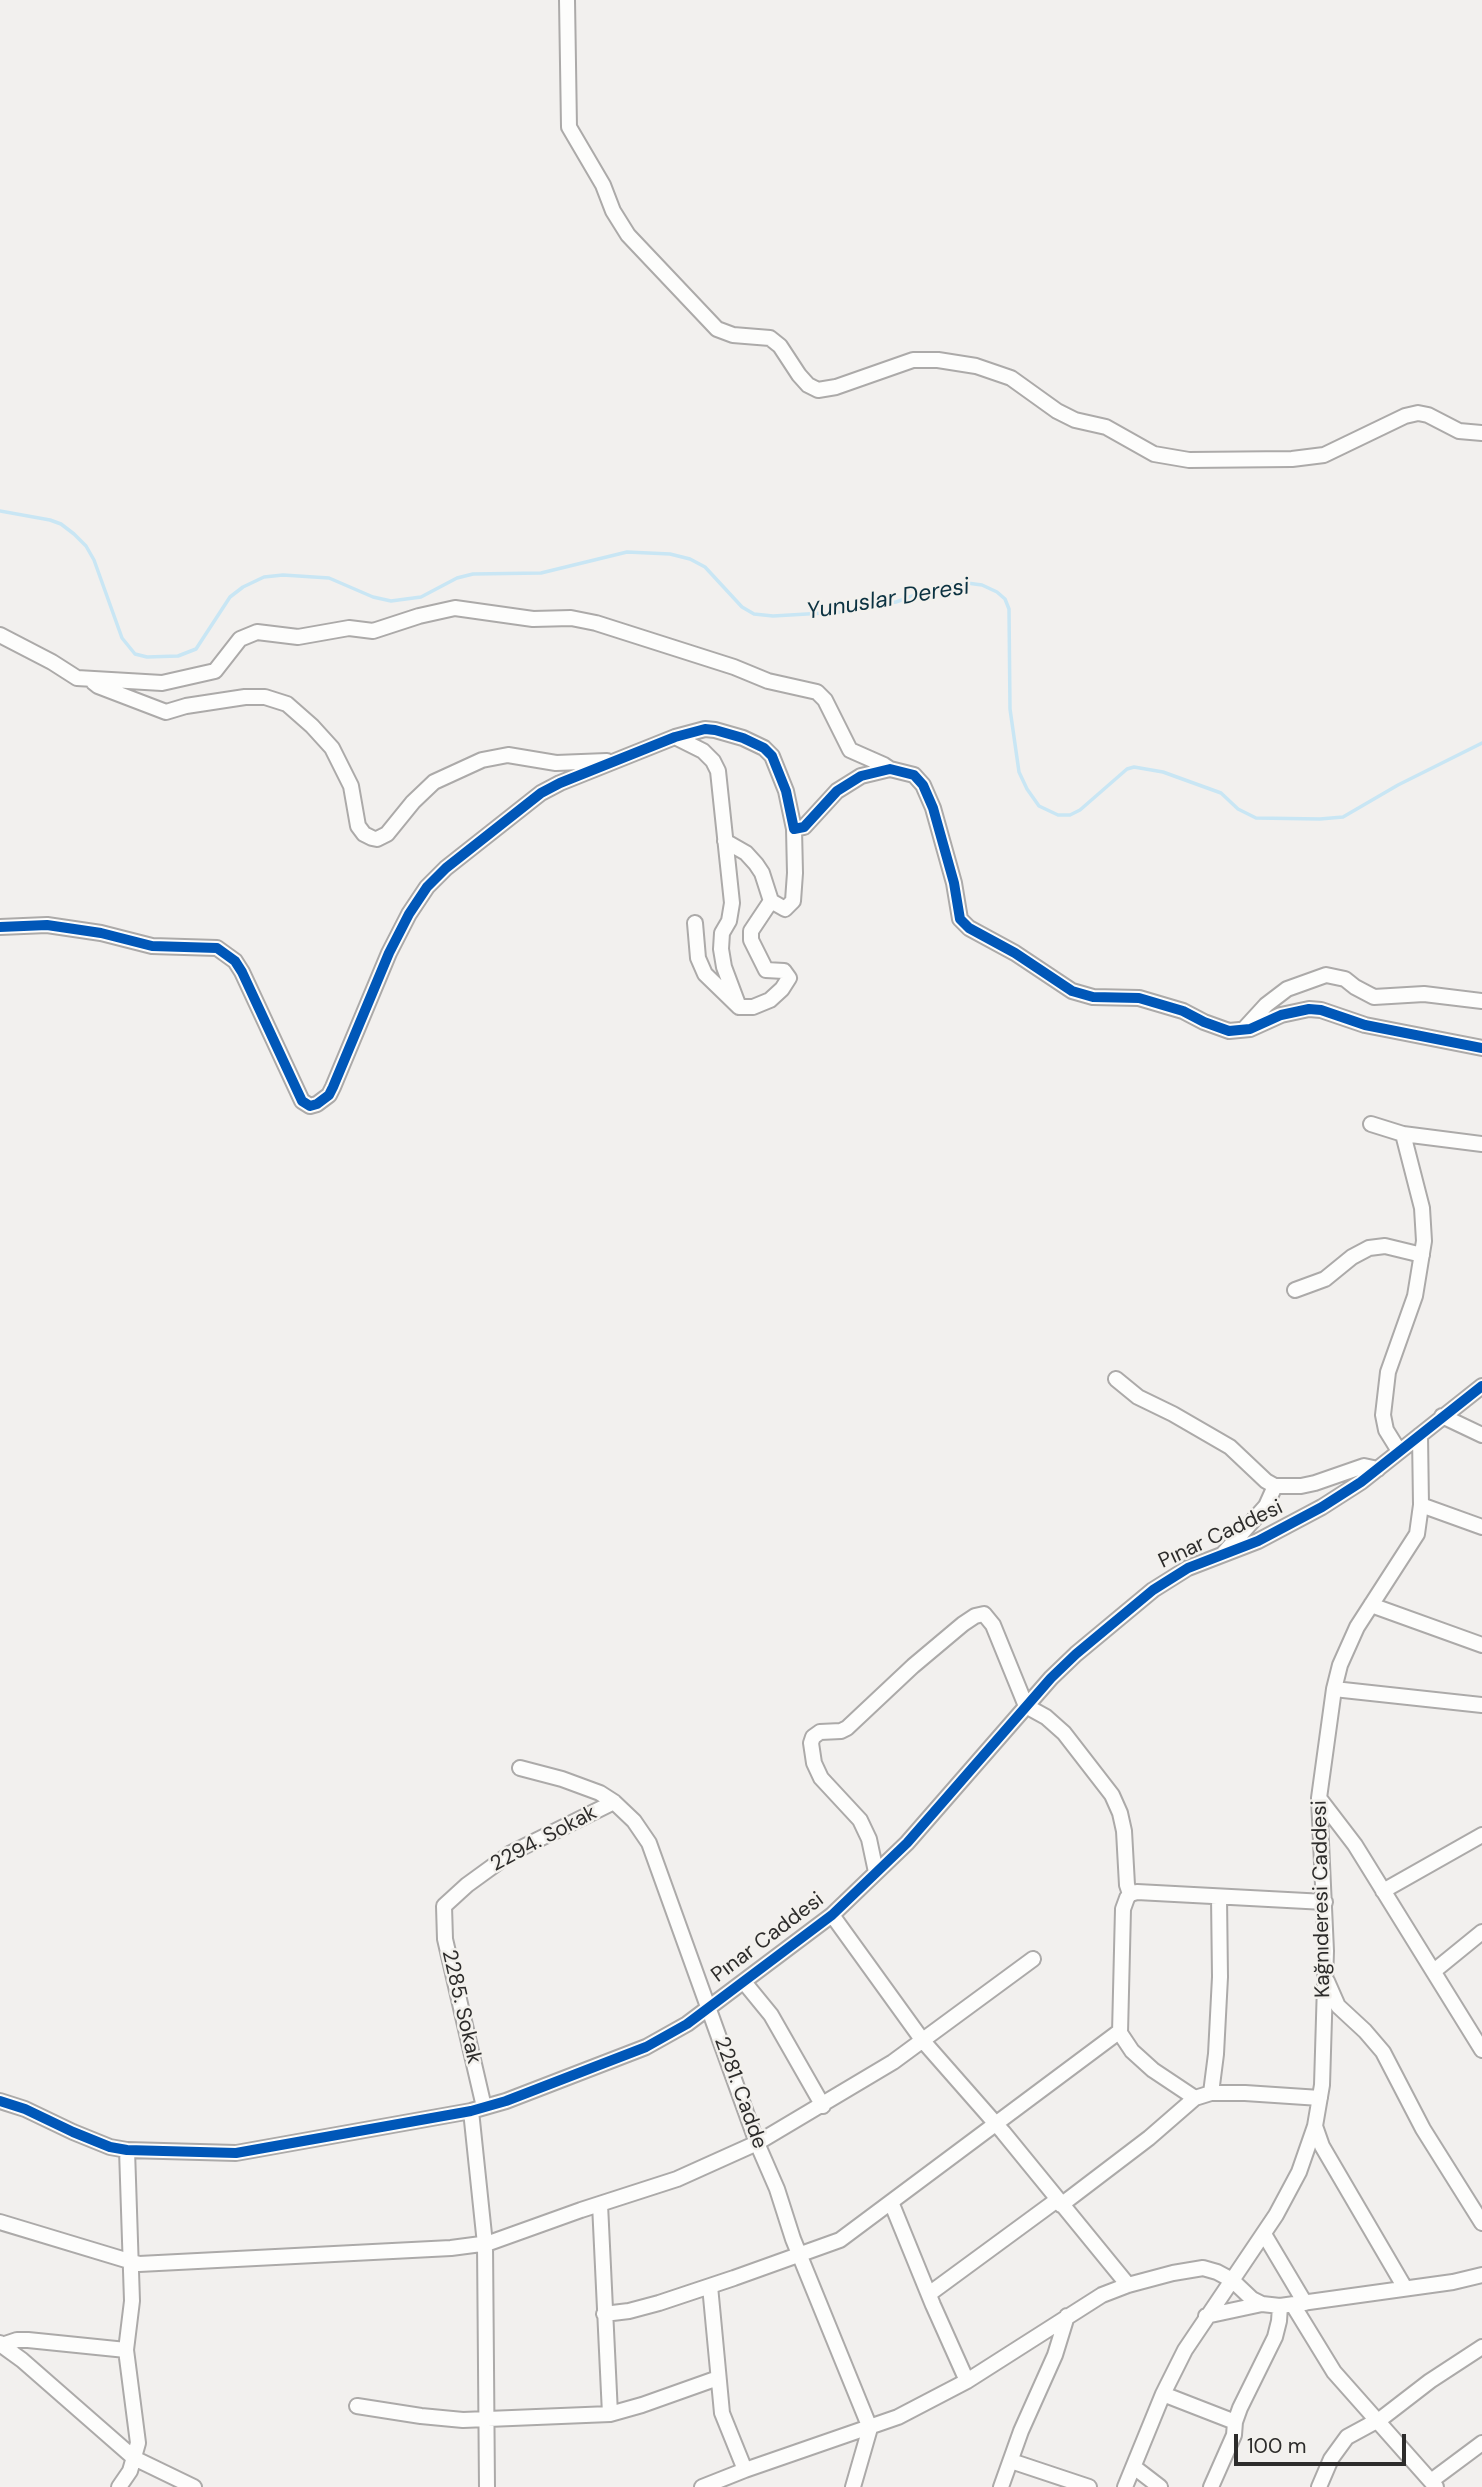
<!DOCTYPE html>
<html>
<head>
<meta charset="utf-8">
<style>
	body { margin:0 }
	#map { position:relative; width:1482px; height:2487px; overflow:hidden; background:#f2f0ee; font-family:"DM Sans",sans-serif }
	canvas { display:block }
	.scale { position:absolute; left:1234px; top:2434px; width:172px; height:32px; box-sizing:border-box; border:4px solid #2d2c2b; border-top:0; padding-left:9px; font-size:21px; line-height:24px; white-space:nowrap; color:#2d2c2b; -webkit-text-stroke:5px #f3f1ed; paint-order:stroke }
</style>
</head>
<body>
<div id="map">
<canvas width="1482" height="2487"></canvas>
<div class="scale">100 m</div>
</div>
<script>
const context = document.querySelector('canvas').getContext('2d');
context.lineJoin = 'round';
function poly(rows) {
  const path = new Path2D();
  for (const r of rows) {
    path.moveTo(r[0], r[1]);
    for (let i = 2; i < r.length; i += 2) path.lineTo(r[i], r[i + 1]);
  }
  return path;
}
function stroke(path, color, width, dash) {
  context.strokeStyle = color;
  context.lineWidth = width;
  context.lineCap = dash ? 'butt' : 'round';
  context.setLineDash(dash || []);
  context.stroke(path);
}
function drawText(font, color, halo, rows, align = 'center') {
  context.font = font + ' "DM Sans",sans-serif';
  context.lineWidth = 5;
  context.setLineDash([]);
  context.textBaseline = 'middle';
  context.strokeStyle = halo;
  context.fillStyle = color;
  for (const [text, x, y, turn = 0] of rows) {
    context.save();
    context.translate(x, y);
    context.rotate((+turn || 0) * Math.PI / 180);
    context.textAlign = isNaN(turn) ? turn : align;
    if (halo) context.strokeText(text, 0, 0);
    context.fillText(text, 0, 0);
    context.restore();
  }
}
stroke(poly([
	[0,511,50,520,61,524,74,534,86,546,94,560,122,638,135,654,147,657,178,656,196,649,230,597,243,587,264,577,283,575,329,578,373,597,391,601,421,597,457,578,473,574,541,573,627,552,670,554,690,559,705,567,742,607,754,614,773,616,841,612,896,602,940,586,967,583,982,585,997,592,1005,599,1009,609,1010,709,1019,772,1027,789,1039,806,1058,815,1070,815,1080,810,1127,769,1134,767,1163,772,1221,793,1238,809,1256,818,1320,819,1343,817,1398,785,1482,743]
]), '#c9e6f4', 3.5);
const minor = poly([
	[567,0,569,127,603,185,613,211,628,235,717,329,733,335,770,338,780,346,799,375,808,385,818,390,836,387,913,360,938,360,976,366,1011,378,1057,411,1075,420,1106,427,1154,454,1189,460,1292,459,1324,455,1405,416,1418,413,1428,415,1459,431,1482,433],
	[0,635,52,662,77,678,162,683,215,671,240,639,257,632,298,637,349,628,373,631,419,616,455,608,533,619,571,618,596,623,734,667,768,681,817,692,825,700,850,750,884,765,890,769],
	[93,682,98,686,166,712,186,706,245,697,265,697,287,704,312,726,332,748,351,786,358,826,364,834,372,838,377,839,387,834,413,802,434,782,482,760,508,755,556,763,607,761],
	[675,737,703,751,713,761,718,771,732,903,729,921,722,933,721,949,724,967,739,1007],
	[725,841,746,853,756,864,762,873,771,901,785,909,793,901,795,873,794,829],
	[695,923,698,958,705,974,739,1007,753,1007,770,1000,782,989,789,978,784,971,766,970,751,940,751,931,771,901],
	[0,927,47,925,101,933,152,946,217,948,235,961,242,972,302,1101,310,1106,317,1104,329,1095,333,1087,389,953,409,914,427,887,446,868,541,793,560,783,675,737,705,729,715,730,743,738,764,748,772,756,786,791,794,829,804,827,837,791,861,776,890,769,914,775,923,785,933,808,954,883,960,919,969,928,1015,953,1072,991,1093,997,1139,998,1183,1011,1204,1022,1229,1031,1250,1029,1281,1015,1309,1009,1321,1010,1365,1025,1482,1048],
	[1244,1029,1266,1005,1287,989,1326,975,1345,979,1355,987,1374,997,1424,994,1482,1001],
	[1371,1124,1403,1134,1482,1144],
	[1295,1290,1325,1279,1352,1257,1369,1248,1385,1246,1422,1255],
	[1116,1379,1138,1397,1173,1414,1230,1447,1266,1481,1275,1486,1301,1486,1315,1483,1364,1466,1378,1469],
	[1442,1416,1482,1435],
	[1399,1451,1386,1430,1383,1415,1388,1372,1415,1296,1424,1241,1422,1208,1403,1134],
	[1421,1505,1482,1527],
	[1223,1554,1266,1506,1275,1486],
	[1371,1605,1482,1645],
	[1334,1689,1482,1705],
	[520,1768,562,1779,600,1793,614,1802,634,1821,649,1843,757,2143,777,2189,793,2239,870,2428,853,2487],
	[1319,1798,1355,1845,1482,2050],
	[876,1872,869,1839,860,1820,821,1778,814,1763,811,1743,813,1737,820,1732,841,1731,847,1728,913,1666,963,1624,975,1616,984,1614,993,1625,1026,1706,1046,1717,1064,1733,1112,1795,1120,1813,1124,1831,1127,1885,1130,1894],
	[1383,1891,1482,1835],
	[832,1915,923,2041,1003,2132,1128,2285],
	[1434,1971,1482,1932],
	[1327,1981,1338,2006,1365,2031,1383,2052,1423,2129,1482,2223],
	[744,1982,771,2015,823,2106],
	[1211,2093,1216,2054,1220,1977,1219,1897],
	[1195,2098,1153,2070,1132,2051,1120,2033,1123,1909,1127,1898,1130,1894,1137,1892,1325,1902],
	[0,2101,25,2109,73,2132,110,2147,127,2150,236,2153,471,2111,506,2101,646,2047,687,2024,832,1915,907,1843,1051,1678,1076,1654,1153,1590,1188,1568,1258,1541,1322,1507,1361,1482,1482,1386],
	[484,2107,445,1939,444,1906,467,1885,511,1853,614,1802],
	[471,2111,485,2244,487,2487],
	[1315,2126,1322,2146,1405,2288],
	[891,2202,933,2305,967,2381],
	[600,2204,610,2414],
	[1061,2205,1149,2138,1195,2098,1211,2093,1245,2093,1320,2098],
	[0,2222,139,2264,451,2248,489,2243,581,2210,677,2179,757,2143,893,2062,1033,1959],
	[1264,2234,1305,2303],
	[710,2286,722,2413,745,2470],
	[929,2294,1057,2200],
	[1293,2305,1334,2372,1436,2487],
	[604,2314,629,2311,659,2303,734,2278,840,2240,1120,2031],
	[1206,2316,1262,2304],
	[0,2343,2,2345,17,2340,28,2340,126,2350],
	[0,2344,22,2360,134,2458,194,2487],
	[1163,2394,1235,2422],
	[357,2406,421,2416,463,2420,610,2414,642,2405,718,2378],
	[1011,2461,1089,2487],
	[1134,2467,1160,2487],
	[1431,2481,1482,2443],
	[119,2487,130,2471,138,2443,126,2350,132,2301,127,2150],
	[702,2487,745,2470,898,2417,967,2381,1102,2295,1128,2285,1173,2273,1203,2268,1217,2272,1232,2280,1252,2299,1262,2304,1280,2306,1453,2282,1482,2275],
	[1001,2487,1021,2431,1055,2355,1067,2316],
	[1125,2487,1163,2394,1185,2350,1276,2215,1299,2172,1315,2126,1322,2085,1326,1951,1319,1798,1334,1689,1340,1665,1357,1627,1417,1534,1421,1505,1420,1435],
	[1211,2487,1234,2435,1235,2422,1240,2408,1275,2337,1279,2321,1280,2306],
	[1319,2487,1331,2459,1347,2437,1382,2418,1430,2381,1482,2347]
]);
stroke(minor, '#acaaa9', 18);
stroke(minor, '#fdfdfc', 14);
stroke(poly([
	[0,927,47,925,101,933,152,946,217,948,235,961,242,972,302,1101,310,1106,317,1104,329,1095,333,1087,389,953,409,914,427,887,446,868,541,793,560,783,675,737,705,729,715,730,743,738,764,748,772,756,786,791,794,829,804,827,837,791,861,776,890,769,914,775,923,785,933,808,954,883,960,919,969,928,1015,953,1072,991,1093,997,1139,998,1183,1011,1204,1022,1229,1031,1250,1029,1281,1015,1309,1009,1321,1010,1365,1025,1482,1048],
	[0,2101,25,2109,73,2132,110,2147,127,2150,236,2153,471,2111,506,2101,646,2047,687,2024,832,1915,907,1843,1051,1678,1076,1654,1153,1590,1188,1568,1258,1541,1322,1507,1361,1482,1482,1386]
]), '#0057b8', 10);
drawText('21px', '#2d2c2b', '#f3f1ed', [
	["Pınar Caddesi",1221,1535,-25],
	["2294. Sokak",544,1839,-28],
	["Kağnıderesi Caddesi",1322,1899,-91],
	["Pınar Caddesi",768,1938,-37],
	["2285. Sokak",461,2007,77],
	["2281. Cadde",740,2093,70]
]);
drawText('italic 23px', '#0c3241', '#f3f1ed', [
	["Yunuslar Deresi",888,600,-9]
]);
</script>
</body>
</html>
